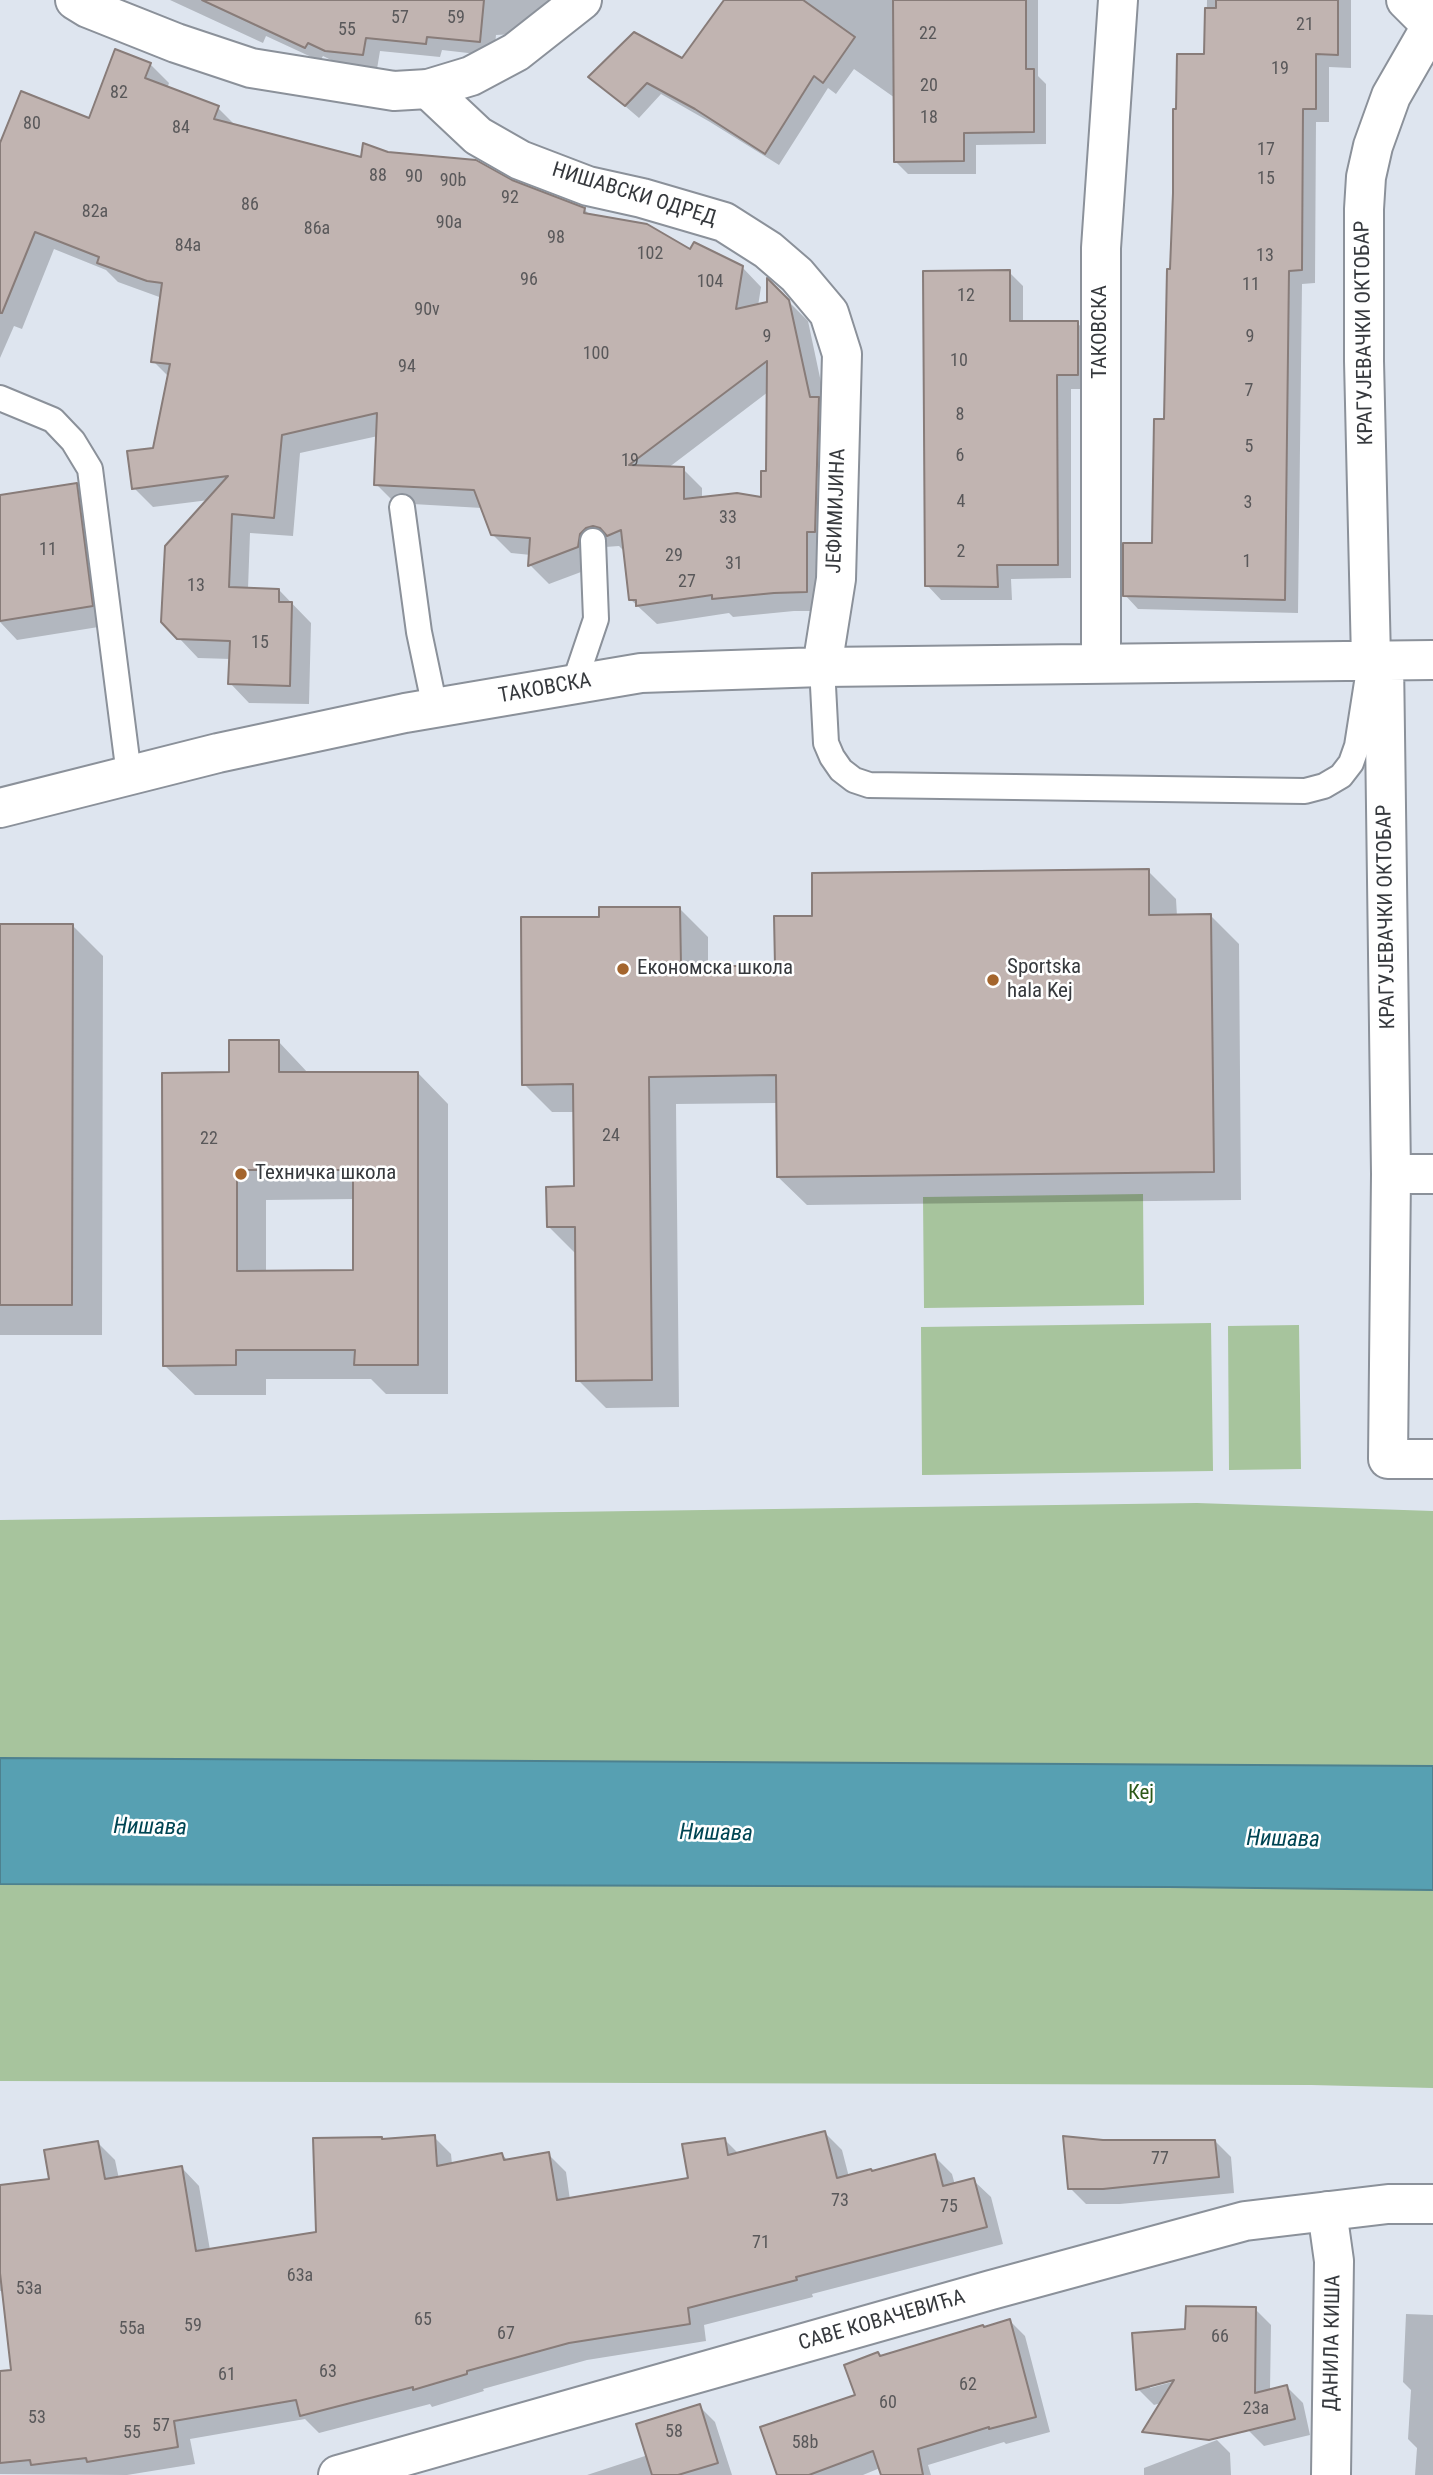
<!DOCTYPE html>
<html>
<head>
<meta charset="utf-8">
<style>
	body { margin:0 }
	canvas { display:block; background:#dee5ef }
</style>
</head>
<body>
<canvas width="1433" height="2475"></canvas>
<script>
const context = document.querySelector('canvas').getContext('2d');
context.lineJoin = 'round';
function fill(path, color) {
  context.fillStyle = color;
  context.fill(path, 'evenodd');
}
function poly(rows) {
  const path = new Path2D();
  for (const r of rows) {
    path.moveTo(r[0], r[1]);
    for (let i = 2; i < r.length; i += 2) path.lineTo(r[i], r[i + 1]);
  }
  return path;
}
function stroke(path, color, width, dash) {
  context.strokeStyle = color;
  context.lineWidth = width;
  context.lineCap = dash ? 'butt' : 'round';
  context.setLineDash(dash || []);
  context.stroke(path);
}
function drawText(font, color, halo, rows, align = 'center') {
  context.font = font + ' "Roboto Condensed",sans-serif';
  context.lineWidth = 5;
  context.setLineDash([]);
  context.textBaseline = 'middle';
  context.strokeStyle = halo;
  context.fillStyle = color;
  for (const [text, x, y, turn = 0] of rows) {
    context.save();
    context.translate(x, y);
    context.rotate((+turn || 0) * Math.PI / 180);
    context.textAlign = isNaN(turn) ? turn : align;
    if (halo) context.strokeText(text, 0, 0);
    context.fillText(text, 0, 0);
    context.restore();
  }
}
fill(poly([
	[1143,1194,1144,1305,924,1308,923,1197],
	[1211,1323,1213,1471,922,1475,921,1327],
	[1299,1325,1301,1469,1229,1470,1228,1326],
	[1197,1503,1433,1511,1433,2088,1311,2085,0,2081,0,1520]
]), '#a7c49d');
const water = poly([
	[0,1758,1433,1766,1433,1890,1169,1887,0,1884,0,1758]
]);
fill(water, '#57a0b2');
stroke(water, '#4d818f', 2);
fill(poly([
	[170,0,579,0,536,33,496,35,494,56,442,50,440,57,380,51,377,69,341,65,323,56,320,61,266,36,263,43],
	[726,0,1038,0,1038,76,1046,84,1046,144,976,145,976,174,908,174,895,161,895,98,854,69,836,94,828,88,779,165,710,122,661,94,639,118,591,77,683,61],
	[1207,0,1351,0,1351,68,1329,67,1329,122,1316,122,1315,283,1302,284,1298,613,1138,609,1125,595,1154,545,1166,420,1178,110,1206,56],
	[150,64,169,83,167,89,218,108,237,127,363,159,387,154,511,182,584,209,591,216,742,267,761,287,758,306,769,303,769,282,808,321,826,406,826,611,794,611,733,617,729,613,657,624,630,599,625,552,619,546,605,547,597,566,549,584,530,565,531,555,511,553,492,534,482,508,395,503,376,484,378,436,300,453,293,536,250,533,248,589,279,590,311,623,309,704,249,703,230,683,231,659,198,658,179,638,209,500,153,507,134,488,154,449,169,377,153,361,162,298,118,282,106,270,54,249,22,329,14,326,0,358,0,149,90,120],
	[768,392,768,473,763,499,702,499,702,488,683,469,668,468],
	[1009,272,1023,286,1023,323,1077,323,1092,337,1092,389,1071,389,1071,578,1011,579,1012,600,941,600,927,585],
	[76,485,95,504,111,625,17,640,0,622,0,497],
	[1148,871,1176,899,1177,916,1211,916,1239,944,1241,1200,807,1205,778,1177,778,1103,676,1104,679,1407,606,1408,578,1380,577,1255,548,1226,576,1188,575,1112,552,1112,524,1084,601,918,680,909,708,937,708,968,777,967,814,918],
	[0,926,73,926,103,956,102,1335,0,1335],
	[278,1041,309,1074,418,1073,448,1104,448,1394,386,1394,371,1379,266,1379,266,1395,195,1395,164,1365,231,1074],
	[355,1199,355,1272,266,1272,266,1200],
	[825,2133,842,2150,849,2177,873,2173,934,2156,952,2174,955,2185,973,2180,991,2197,1003,2244,812,2294,813,2297,704,2325,706,2341,587,2360,483,2389,484,2391,432,2407,430,2404,319,2433,305,2419,190,2439,195,2464,127,2475,0,2474,0,2373,13,2371,4,2291,0,2291,0,2187,51,2180,98,2143,115,2160,119,2179,182,2168,199,2186,210,2250,318,2233,381,2138,384,2141,434,2137,451,2154,452,2164,502,2154,508,2161,548,2154,566,2172,570,2200,690,2180,725,2140,739,2154],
	[1215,2141,1231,2157,1234,2193,1120,2204,1086,2204,1070,2188,1103,2142],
	[1255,2309,1271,2325,1270,2391,1287,2387,1303,2403,1310,2435,1264,2446,1248,2430,1168,2401,1154,2405,1138,2389,1187,2330],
	[1182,2376,1183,2379,1150,2388,1150,2385],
	[1406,2314,1433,2315,1433,2475,1415,2475,1417,2448,1408,2439,1411,2390,1403,2382],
	[1010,2321,1025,2336,1050,2432,1006,2444,1004,2442,928,2465,931,2475,883,2475,880,2468,863,2475,779,2475,857,2396,878,2354,882,2357],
	[699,2406,715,2422,732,2475,587,2475,648,2455],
	[1217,2440,1230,2453,1231,2475,1144,2475,1144,2468]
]), '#0003');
const building = poly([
	[202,0,484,0,480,42,427,37,426,44,366,38,363,55,325,51,308,43,305,48,202,0],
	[724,0,803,0,855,37,823,83,814,76,765,154,695,109,647,83,625,106,588,77,634,32,682,58,724,0],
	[893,0,1026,0,1026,69,1034,69,1034,132,964,133,964,161,894,162,893,0],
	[1216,0,1338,0,1338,55,1316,54,1316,109,1303,109,1302,270,1289,271,1285,600,1123,596,1123,543,1152,543,1154,419,1164,419,1167,269,1170,269,1173,193,1173,109,1176,109,1177,54,1204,54,1205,8,1216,8,1216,0],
	[115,49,151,63,145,78,219,106,214,119,361,157,363,143,388,152,476,160,512,180,585,208,584,213,647,224,690,249,694,242,743,266,736,309,767,302,767,278,789,300,810,397,819,397,815,532,807,532,807,592,774,593,712,599,712,595,636,606,636,600,629,600,621,530,607,536,600,528,593,526,586,528,580,534,578,547,528,566,530,538,491,535,474,490,374,485,377,413,282,435,274,518,232,514,229,587,279,589,279,602,292,602,290,686,228,684,230,641,177,639,161,622,165,546,228,476,132,489,127,451,153,448,170,364,151,362,162,283,147,281,97,263,99,257,35,232,2,313,0,313,0,143,21,91,89,118,115,49],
	[767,361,766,471,761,471,761,497,737,493,684,499,684,467,629,465,767,361],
	[1010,270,1010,321,1078,321,1078,375,1057,375,1058,565,997,565,998,587,925,586,923,271,1010,270],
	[77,483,93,606,0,621,0,495,77,483],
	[1149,869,1149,915,1211,914,1214,1172,777,1177,776,1075,649,1077,652,1380,576,1381,575,1227,547,1227,546,1187,574,1186,573,1084,522,1085,521,917,599,917,599,907,680,907,681,966,775,966,774,916,812,916,812,873,1149,869],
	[0,924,73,924,72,1305,0,1305,0,924],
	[229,1040,279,1040,279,1072,418,1072,418,1365,354,1365,355,1350,236,1350,236,1365,163,1366,162,1073,229,1072,229,1040],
	[237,1170,353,1170,353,1270,237,1271,237,1170],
	[825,2131,837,2178,871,2169,872,2171,935,2154,943,2186,974,2178,987,2227,796,2277,797,2280,688,2308,690,2324,569,2343,467,2371,467,2374,413,2390,413,2387,300,2416,296,2400,174,2421,178,2447,87,2462,86,2458,31,2465,30,2460,0,2463,0,2371,11,2370,0,2273,0,2185,49,2179,44,2150,98,2141,105,2179,182,2166,196,2251,316,2232,313,2138,382,2137,382,2139,435,2135,437,2166,502,2153,504,2160,549,2152,557,2200,688,2178,682,2144,725,2138,728,2155,825,2131],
	[1063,2136,1103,2140,1215,2140,1219,2177,1103,2189,1068,2189,1063,2136],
	[1186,2306,1256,2307,1255,2393,1287,2385,1295,2419,1209,2440,1142,2432,1174,2380,1136,2390,1132,2333,1185,2329,1186,2306],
	[1010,2319,1036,2417,989,2429,989,2427,918,2449,923,2475,881,2475,873,2451,809,2475,777,2475,760,2427,855,2395,844,2365,878,2352,880,2356,983,2325,984,2327,1010,2319],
	[700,2404,718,2463,678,2475,652,2475,636,2424,700,2404]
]);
fill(building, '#c1b4b1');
stroke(building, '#887c79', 2);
const lane = poly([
	[0,398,53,420,73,441,90,469,129,775],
	[402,507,419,632,435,708],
	[822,667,826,743,832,757,841,770,854,780,869,785,1305,791,1324,786,1341,776,1351,763,1357,746,1370,663],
	[574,684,596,619,593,541]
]);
const street = poly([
	[1406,0,1431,25],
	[428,89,478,136,520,160,588,186,642,198,724,222,768,250,797,275,829,313,842,354,836,579,822,667],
	[1371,659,1364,361,1364,209,1366,177,1373,146,1391,96,1433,23],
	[1384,660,1391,1174,1388,1459,1433,1459],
	[1101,664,1101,248,1118,0],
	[0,808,218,753,405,713,641,673,822,667,1433,660],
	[1391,1174,1433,1174],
	[1327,2211,1334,2261,1331,2475],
	[338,2475,991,2290,1245,2221,1388,2204,1433,2204]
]);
const secondary = poly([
	[75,0,88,8,176,43,251,68,394,91,428,89,471,76,516,52,582,0]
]);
stroke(lane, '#8b919a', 28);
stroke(street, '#8b919a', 42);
stroke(secondary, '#8b919a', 42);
stroke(lane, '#fff', 24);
stroke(street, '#fff', 38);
stroke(secondary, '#fff', 38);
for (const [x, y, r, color] of [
	[623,969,7,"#a4652d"],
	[993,980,7,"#a4652d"],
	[241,1174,7,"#a4652d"]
]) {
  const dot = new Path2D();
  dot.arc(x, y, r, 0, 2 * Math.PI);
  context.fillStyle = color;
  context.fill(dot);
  stroke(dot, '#fff', 2.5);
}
drawText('18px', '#59585a', null, [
	["57",400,18],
	["59",456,18],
	["21",1305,25],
	["55",347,30],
	["22",928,34],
	["19",1280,69],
	["20",929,86],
	["82",119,93],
	["18",929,118],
	["80",32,124],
	["84",181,128],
	["17",1266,150],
	["88",378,176],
	["90",414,177],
	["15",1266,179],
	["90b",453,181],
	["92",510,198],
	["86",250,205],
	["82a",95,212],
	["90a",449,223],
	["86a",317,229],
	["98",556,238],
	["84a",188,246],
	["102",650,254],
	["13",1265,256],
	["96",529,280],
	["104",710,282],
	["11",1251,285],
	["12",966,296],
	["90v",427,310],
	["9",767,337],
	["9",1250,337],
	["100",596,354],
	["10",959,361],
	["94",407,367],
	["7",1249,391],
	["8",960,415],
	["5",1249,447],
	["6",960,456],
	["19",630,461],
	["4",961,502],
	["3",1248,503],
	["33",728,518],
	["11",48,550],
	["2",961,552],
	["29",674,556],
	["1",1247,562],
	["31",734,564],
	["27",687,582],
	["13",196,586],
	["15",260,643],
	["24",611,1136],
	["22",209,1139],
	["77",1160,2159],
	["73",840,2201],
	["75",949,2207],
	["71",761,2243],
	["63a",300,2276],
	["53a",29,2289],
	["65",423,2320],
	["59",193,2326],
	["55a",132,2329],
	["67",506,2334],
	["66",1220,2337],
	["63",328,2372],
	["61",227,2375],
	["62",968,2385],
	["60",888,2403],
	["23a",1256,2409],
	["53",37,2418],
	["57",161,2426],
	["58",674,2432],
	["55",132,2433],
	["58b",805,2443]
]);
drawText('21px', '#36393d', '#fff', [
	["НИШАВСКИ ОДРЕД",634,195,17],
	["ТАКОВСКА",1101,332,-90],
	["КРАГУЈЕВАЧКИ ОКТОБАР",1365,333,-91],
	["ЈЕФИМИЈИНА",837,511,-88],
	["ТАКОВСКА",545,689,-10],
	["КРАГУЈЕВАЧКИ ОКТОБАР",1387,917,-91],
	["САВЕ КОВАЧЕВИЋА",882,2321,-16],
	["ДАНИЛА КИША",1333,2343,-89]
]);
drawText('21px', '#36393d', '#fff', [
	["Sportska",1007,968],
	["hala Kej",1007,992],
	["Економска школа",637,969],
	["Техничка школа",255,1174]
], 'left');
drawText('21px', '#2d5a18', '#fff', [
	["Кеј",1141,1794]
]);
drawText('italic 23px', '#004553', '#fff', [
	["Нишава",150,1828,1],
	["Нишава",716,1834,1],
	["Нишава",1283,1840,1]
]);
</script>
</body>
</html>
